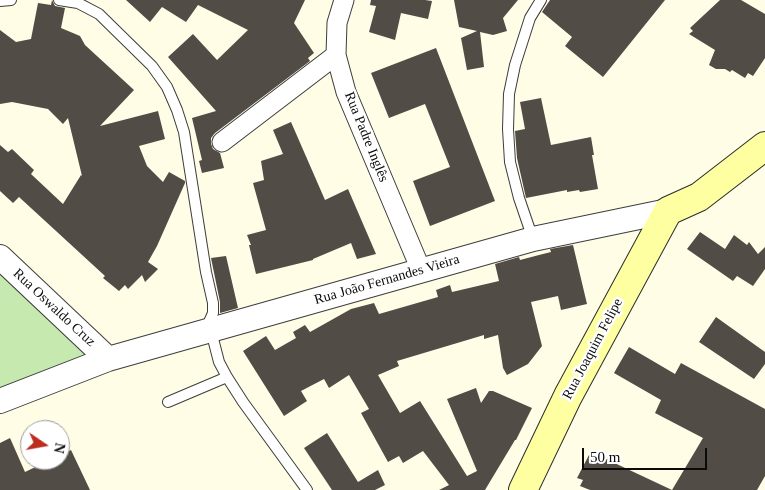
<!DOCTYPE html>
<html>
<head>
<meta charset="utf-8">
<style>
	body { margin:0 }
	#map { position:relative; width:765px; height:490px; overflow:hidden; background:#fffde6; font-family:Georgia,serif }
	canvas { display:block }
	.north { position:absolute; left:20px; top:420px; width:50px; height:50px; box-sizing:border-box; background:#fff; border:1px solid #9d9d9d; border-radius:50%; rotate:102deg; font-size:14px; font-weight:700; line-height:20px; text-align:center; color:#0a0a0a }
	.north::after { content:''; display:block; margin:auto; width:18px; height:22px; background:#bc2c1f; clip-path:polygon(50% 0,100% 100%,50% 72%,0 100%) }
	.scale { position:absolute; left:582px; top:448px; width:125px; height:22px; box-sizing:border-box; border:2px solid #0a0a0a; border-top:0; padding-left:6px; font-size:15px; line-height:18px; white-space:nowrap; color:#0a0a0a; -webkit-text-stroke:4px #fff; paint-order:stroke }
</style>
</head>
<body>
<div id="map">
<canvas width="765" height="490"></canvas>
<div class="north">N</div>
<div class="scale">50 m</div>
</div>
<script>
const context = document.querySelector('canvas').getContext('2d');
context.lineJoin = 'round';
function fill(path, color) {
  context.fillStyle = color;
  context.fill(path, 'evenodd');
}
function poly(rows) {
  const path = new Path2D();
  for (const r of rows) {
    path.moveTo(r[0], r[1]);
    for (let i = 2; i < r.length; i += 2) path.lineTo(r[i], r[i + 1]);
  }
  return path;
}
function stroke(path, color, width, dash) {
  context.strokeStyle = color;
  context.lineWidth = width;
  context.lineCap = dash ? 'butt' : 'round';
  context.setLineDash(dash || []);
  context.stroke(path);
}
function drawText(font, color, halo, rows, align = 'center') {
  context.font = font + ' Georgia,serif';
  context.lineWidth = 5;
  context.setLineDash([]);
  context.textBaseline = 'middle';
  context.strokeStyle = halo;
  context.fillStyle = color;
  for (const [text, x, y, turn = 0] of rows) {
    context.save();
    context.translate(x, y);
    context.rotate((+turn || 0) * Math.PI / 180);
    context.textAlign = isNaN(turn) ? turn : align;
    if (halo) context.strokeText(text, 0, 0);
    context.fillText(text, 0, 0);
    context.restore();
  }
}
fill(poly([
	[0,265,90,355,2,391,0,388]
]), '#c6e9b0');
fill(poly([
	[52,0,55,6,65,8,61,28,80,36,85,45,134,90,100,126,158,111,165,139,139,146,147,166,163,182,169,172,185,181,185,183,157,246,148,262,158,269,145,282,142,275,128,289,125,285,119,291,103,278,105,276,19,197,13,203,0,191,0,145,8,152,12,149,34,170,31,174,63,204,81,175,82,176,68,118,63,124,48,109,12,102,0,104,0,30,16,42,31,39,38,3,51,5],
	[126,0,305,0,294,23,314,53,308,58,310,61,215,133,211,138,211,144,213,149,220,153,224,168,202,173,199,161,202,160,192,118,216,111,168,57,193,34,217,60,248,30,198,5,186,22,162,7,150,22],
	[371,0,425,0,432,1,428,19,401,13,395,40,369,32,376,6,370,5],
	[454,0,518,0,503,18,507,31,493,35,480,32,484,67,467,70,461,38,477,31,459,27],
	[550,0,665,0,603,77,565,46,572,37,542,12],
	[720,0,741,0,765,14,765,58,753,76,748,73,745,78,732,70,730,72,725,69,716,69,709,65,715,50,689,34,693,31,690,28],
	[436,48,495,201,430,226,413,181,450,167,425,104,389,118,371,73],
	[541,98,551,145,591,137,594,155,592,155,598,189,580,192,579,190,567,192,567,190,526,198,517,158,515,131,525,129,520,102],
	[291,122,325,200,348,189,376,254,357,259,351,243,313,259,313,260,256,274,249,245,251,245,247,235,266,230,253,183,264,180,261,161,283,154,273,130],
	[700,232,725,249,734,235,747,245,749,242,758,254,765,247,765,269,753,286,737,276,733,281,687,249],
	[573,245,587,304,561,310,558,296,531,302,542,346,528,364,507,375,503,368,498,335,484,339,484,335,397,361,399,366,378,375,400,413,420,401,467,476,477,471,447,399,476,388,481,403,489,391,493,391,532,408,516,440,515,440,485,490,439,490,449,485,423,451,403,463,399,456,388,462,361,413,369,409,349,375,329,388,324,379,301,391,307,401,284,416,243,351,266,336,275,350,296,338,293,332,305,325,310,332,351,309,374,303,379,314,438,297,436,290,450,285,452,292,499,281,495,264,519,257,520,260,539,255,551,252,550,249],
	[226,256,238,308,220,313,220,302,211,258],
	[716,317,765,352,765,364,754,379,699,342],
	[629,347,675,374,681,363,765,409,765,476,757,490,590,490,580,486,583,480,577,478,589,455,604,463,606,459,672,490,703,438,655,413,661,400,614,373],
	[327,433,358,482,378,470,385,485,375,490,332,490,304,448],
	[10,438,25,472,50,460,60,460,60,455,71,450,90,490,0,490,0,443]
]), '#524c46');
const service = poly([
	[59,0,78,3,99,14,152,66,167,87,177,110,184,132,206,272,213,303,213,313,209,322,211,331,219,362,227,377,243,402,307,490],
	[0,1,11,0],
	[533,239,519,198,510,162,508,129,509,94,515,65,530,18,541,0],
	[168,402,227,377]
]);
const minor = poly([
	[344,0,337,23,336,55,346,92,421,270],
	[222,142,336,55]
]);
const tertiary = poly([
	[0,257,108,359],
	[0,401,108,359,533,239,668,211]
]);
const secondary = poly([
	[523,490,568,396,668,211,699,197,765,146]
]);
stroke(service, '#3d3d3d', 12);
stroke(minor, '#3d3d3d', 21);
stroke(tertiary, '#3d3d3d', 26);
stroke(secondary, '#2c2c2c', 30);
stroke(service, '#fff', 10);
stroke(minor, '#fff', 19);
stroke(tertiary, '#fff', 24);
stroke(secondary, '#fdffa1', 28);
drawText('14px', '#0a0a0a', '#fff', [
	["Rua Padre Inglês",366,137,68],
	["Rua João Fernandes Vieira",387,280,-16],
	["Rua Oswaldo Cruz",54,308,43],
	["Rua Joaquim Felipe",593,349,-62]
]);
</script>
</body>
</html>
